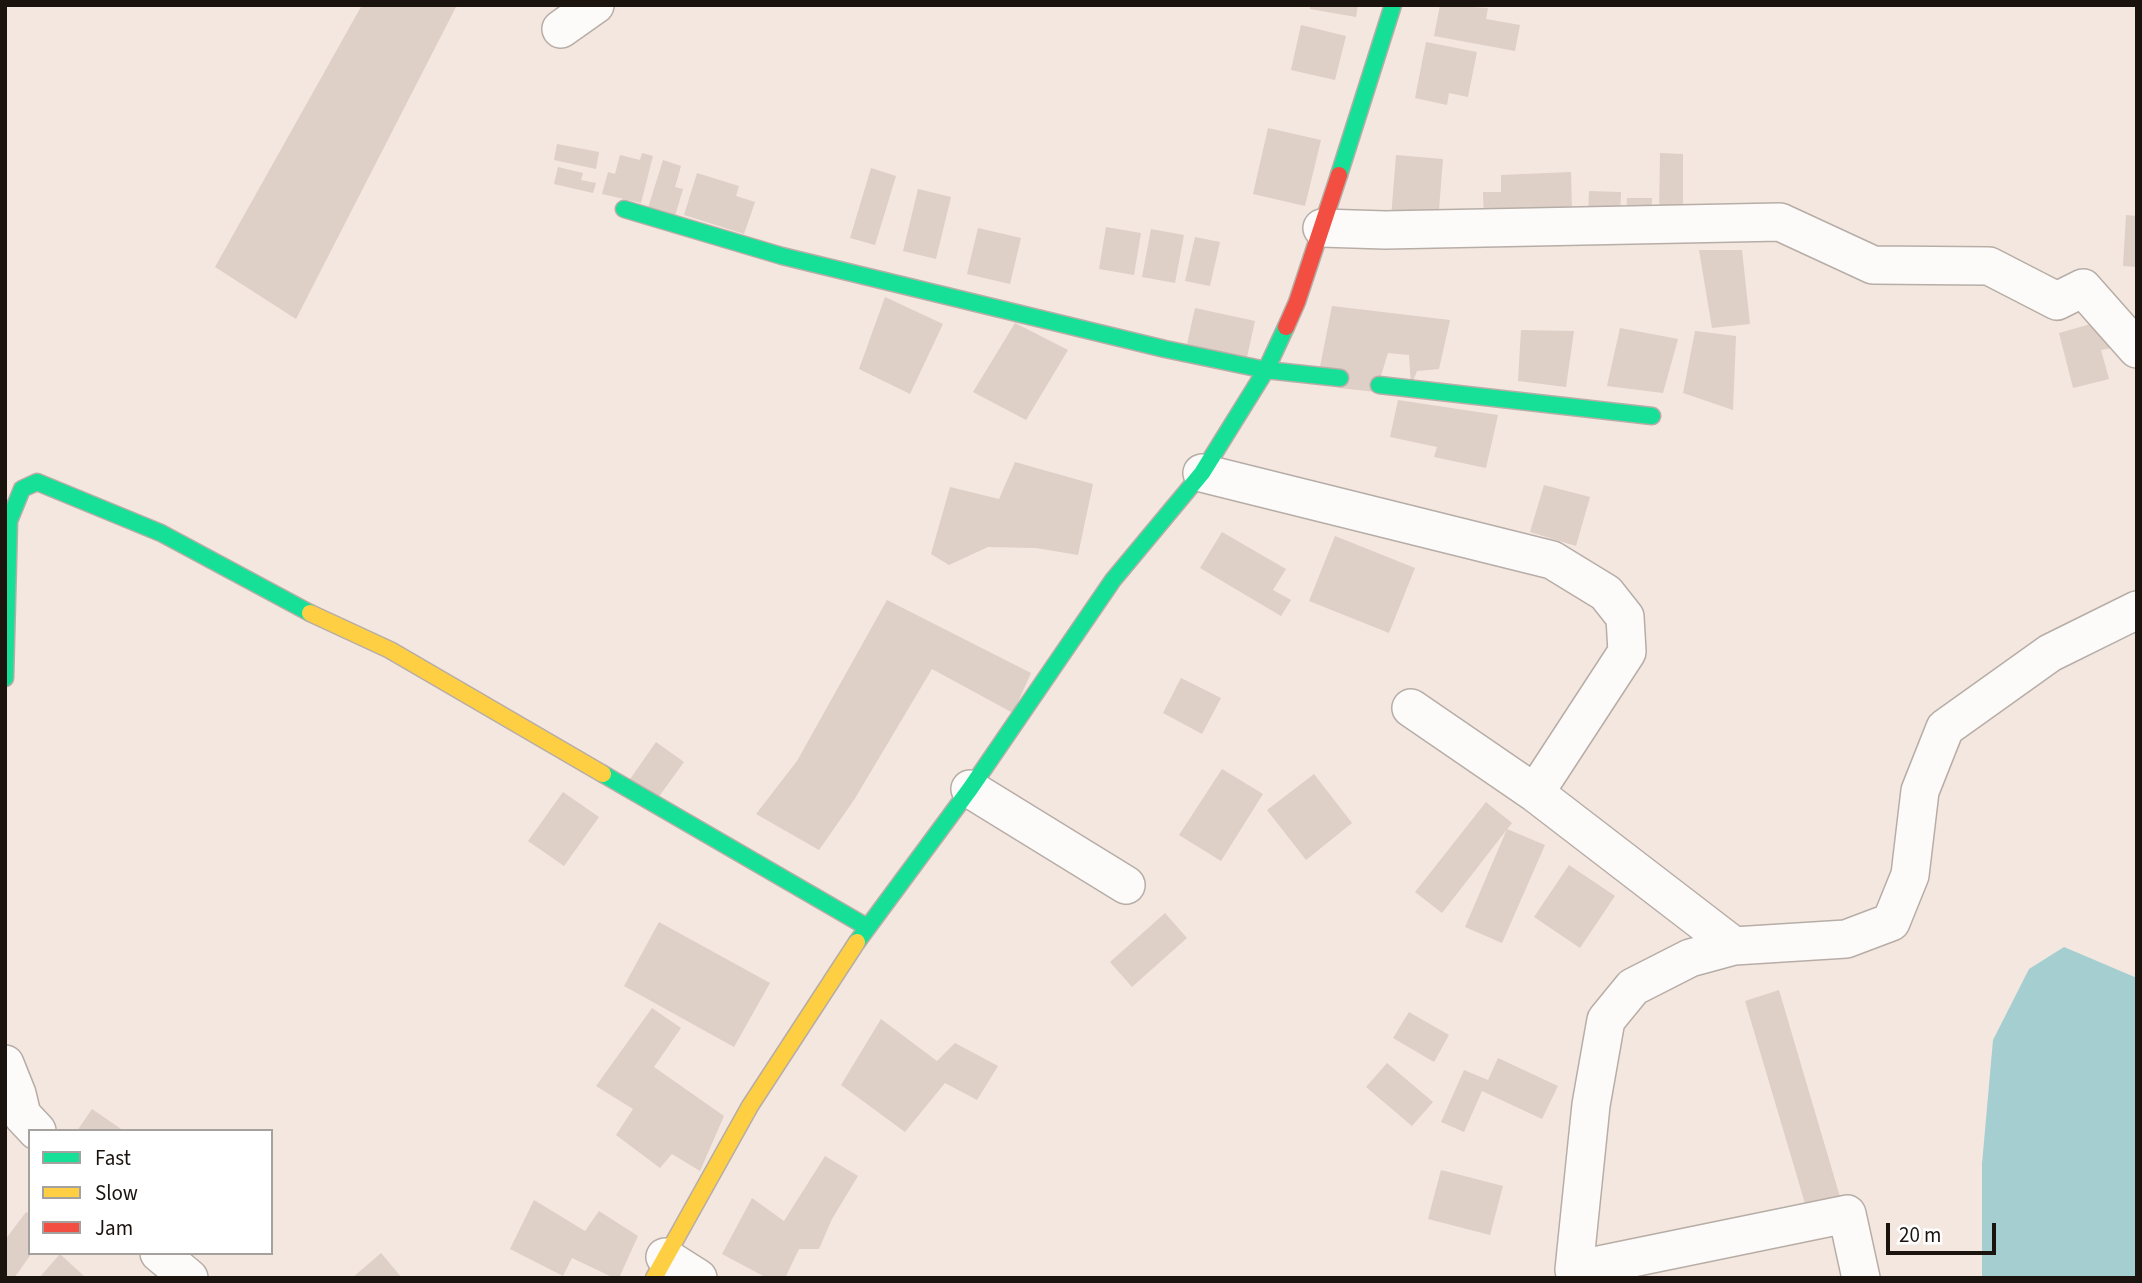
<!DOCTYPE html>
<html>
<head>
<meta charset="utf-8">
<style>
	body { margin:0 }
	#map { position:relative; width:2142px; height:1283px; overflow:hidden; background:#f4e7df; font-family:"Source Sans 3",sans-serif }
	canvas { display:block }
	.frame { position:absolute; inset:0; border:7px solid #1b130e; pointer-events:none }
	.legend { position:absolute; left:28px; top:1129px; width:245px; height:126px; box-sizing:border-box; background:#fff; border:2px solid #a4a19f; margin:0; padding:9px 12px; list-style:none; font-size:21px; color:#1b130e }
	.legend li { display:flex; align-items:center; gap:14px; height:35px }
	.legend b { width:35px; border:2px solid #a4a19f }
	.scale { position:absolute; left:1886px; top:1223px; width:110px; height:32px; box-sizing:border-box; border:4px solid #1b130e; border-top:0; padding-left:9px; font-size:21px; line-height:24px; white-space:nowrap; color:#1b130e; -webkit-text-stroke:5px #fff; paint-order:stroke }
</style>
</head>
<body>
<div id="map">
<canvas width="2142" height="1283"></canvas>
<div class="frame"></div>
<ul class="legend">
<li><b style="height:9px;background:#16e098"></b>Fast</li>
<li><b style="height:9px;background:#ffcf43"></b>Slow</li>
<li><b style="height:9px;background:#f24e42"></b>Jam</li>
</ul>
<div class="scale">20 m</div>
</div>
<script>
const context = document.querySelector('canvas').getContext('2d');
context.lineJoin = 'round';
function fill(path, color) {
  context.fillStyle = color;
  context.fill(path, 'evenodd');
}
function poly(rows) {
  const path = new Path2D();
  for (const r of rows) {
    path.moveTo(r[0], r[1]);
    for (let i = 2; i < r.length; i += 2) path.lineTo(r[i], r[i + 1]);
  }
  return path;
}
function stroke(path, color, width, dash) {
  context.strokeStyle = color;
  context.lineWidth = width;
  context.lineCap = dash ? 'butt' : 'round';
  context.setLineDash(dash || []);
  context.stroke(path);
}
fill(poly([
	[2064,947,2137,978,2137,1278,1982,1278,1982,1164,1993,1040,2029,969]
]), '#a4ced0');
fill(poly([
	[362,5,457,5,296,319,215,267],
	[1310,5,1358,5,1356,17,1310,9],
	[1440,5,1488,8,1486,19,1520,25,1515,51,1434,36],
	[1301,25,1346,36,1335,80,1291,70],
	[1426,42,1477,52,1468,97,1449,93,1447,105,1415,98],
	[1268,128,1321,140,1305,206,1253,194],
	[557,144,599,152,596,169,554,160],
	[642,153,653,156,641,203,602,194,608,172,615,174,620,155,640,160],
	[1660,153,1683,154,1683,205,1706,205,1706,218,1659,218],
	[1396,155,1443,159,1438,222,1391,218],
	[663,160,681,166,675,187,683,189,675,216,648,208],
	[558,167,583,173,581,180,596,183,593,193,554,184],
	[871,168,896,176,875,245,850,238],
	[1571,172,1572,212,1484,223,1483,192,1501,192,1501,175],
	[697,173,739,186,736,196,755,202,744,234,684,215],
	[918,189,951,197,936,259,903,251],
	[1589,191,1621,192,1620,220,1588,219],
	[1627,198,1652,198,1651,220,1626,219],
	[2126,215,2137,216,2137,267,2123,266],
	[1106,227,1141,233,1134,275,1099,269],
	[978,228,1021,238,1010,284,967,274],
	[1151,229,1184,235,1175,283,1142,277],
	[1195,237,1220,242,1210,286,1185,281],
	[1699,250,1742,250,1750,324,1712,328],
	[885,297,943,324,910,394,859,369],
	[1332,306,1450,320,1439,369,1417,371,1411,386,1409,355,1388,353,1376,392,1339,388,1320,367],
	[1195,308,1255,321,1247,357,1187,344],
	[2105,320,2112,348,2101,350,2109,379,2073,388,2059,333],
	[1015,323,1068,350,1026,420,973,392],
	[1620,328,1678,339,1663,393,1607,386],
	[1521,330,1574,331,1566,387,1518,381],
	[1695,331,1736,336,1733,410,1683,393],
	[1398,400,1498,415,1486,468,1434,457,1437,447,1390,437],
	[1015,462,1093,484,1078,555,1036,548,988,547,949,565,931,554,950,487,999,499],
	[1544,485,1590,497,1576,546,1530,532],
	[1222,532,1286,569,1273,590,1291,600,1281,616,1200,568],
	[1335,536,1415,568,1389,633,1309,601],
	[887,600,1031,673,1013,713,932,669,854,800,819,850,756,814,797,761],
	[1181,678,1221,698,1202,734,1163,713],
	[656,742,684,762,655,802,628,782],
	[1222,769,1263,794,1221,861,1179,835],
	[1314,774,1352,823,1306,860,1267,810],
	[563,792,599,817,564,866,528,841],
	[1486,802,1512,823,1442,913,1415,892],
	[1507,829,1545,845,1502,943,1465,927],
	[1569,865,1615,896,1580,948,1534,917],
	[1165,913,1187,938,1132,987,1110,962],
	[659,922,770,983,734,1047,624,986],
	[1779,990,1843,1207,1809,1217,1745,1001],
	[652,1008,681,1028,654,1067,724,1116,700,1171,672,1154,660,1168,616,1135,633,1109,596,1086],
	[1409,1012,1449,1035,1434,1062,1393,1038],
	[881,1019,937,1061,955,1043,998,1066,977,1100,945,1083,905,1132,841,1085],
	[1498,1058,1558,1086,1542,1119,1482,1091,1464,1132,1441,1122,1464,1070,1488,1080],
	[1387,1063,1433,1102,1412,1126,1366,1087],
	[92,1109,124,1131,77,1131],
	[825,1156,858,1176,832,1219,819,1249,799,1249,785,1278,767,1278,722,1254,752,1198,784,1221],
	[1441,1170,1503,1186,1490,1235,1428,1219],
	[534,1200,585,1231,599,1211,638,1236,619,1278,614,1278,572,1258,563,1276,510,1249],
	[26,1212,30,1214,30,1253,32,1253,14,1278,5,1278,5,1240],
	[381,1253,402,1278,352,1278],
	[60,1254,84,1276,82,1278,39,1278]
]), '#decfc7');
const street = poly([
	[561,29,595,5],
	[1322,228,1385,230,1780,222,1873,265,1989,266,2057,301,2083,288,2137,349],
	[1202,473,1552,560,1606,593,1625,617,1627,652,1535,793],
	[1411,708,1535,793,1734,946],
	[970,789,1126,885],
	[5,1064,17,1094,22,1115,37,1131],
	[159,1253,189,1278],
	[665,1257,698,1278],
	[1574,1270,1847,1214,1861,1278],
	[1576,1278,1574,1270,1591,1105,1606,1020,1633,987,1690,958,1734,946,1846,939,1891,922,1910,875,1920,791,1945,728,2050,653,2137,610]
]);
const fast = poly([
	[1339,175,1393,5],
	[624,209,782,256,1165,349,1266,370,1340,378],
	[1379,385,1652,416],
	[5,678,9,521,22,489,37,482,161,533,310,613],
	[603,774,867,927],
	[857,942,970,789,1113,580,1202,473,1266,370,1286,327]
]);
const slow = poly([
	[310,613,390,650,603,774],
	[654,1278,750,1106,857,942]
]);
const jam = poly([
	[1286,327,1297,302,1339,175]
]);
stroke(street, '#b7ada7', 40);
stroke(fast, '#b7ada7', 19);
stroke(slow, '#b7ada7', 19);
stroke(jam, '#b7ada7', 19);
stroke(street, '#fdfbfa', 37);
stroke(fast, '#16e098', 16);
stroke(slow, '#ffcf43', 16);
stroke(jam, '#f24e42', 16);
</script>
</body>
</html>
